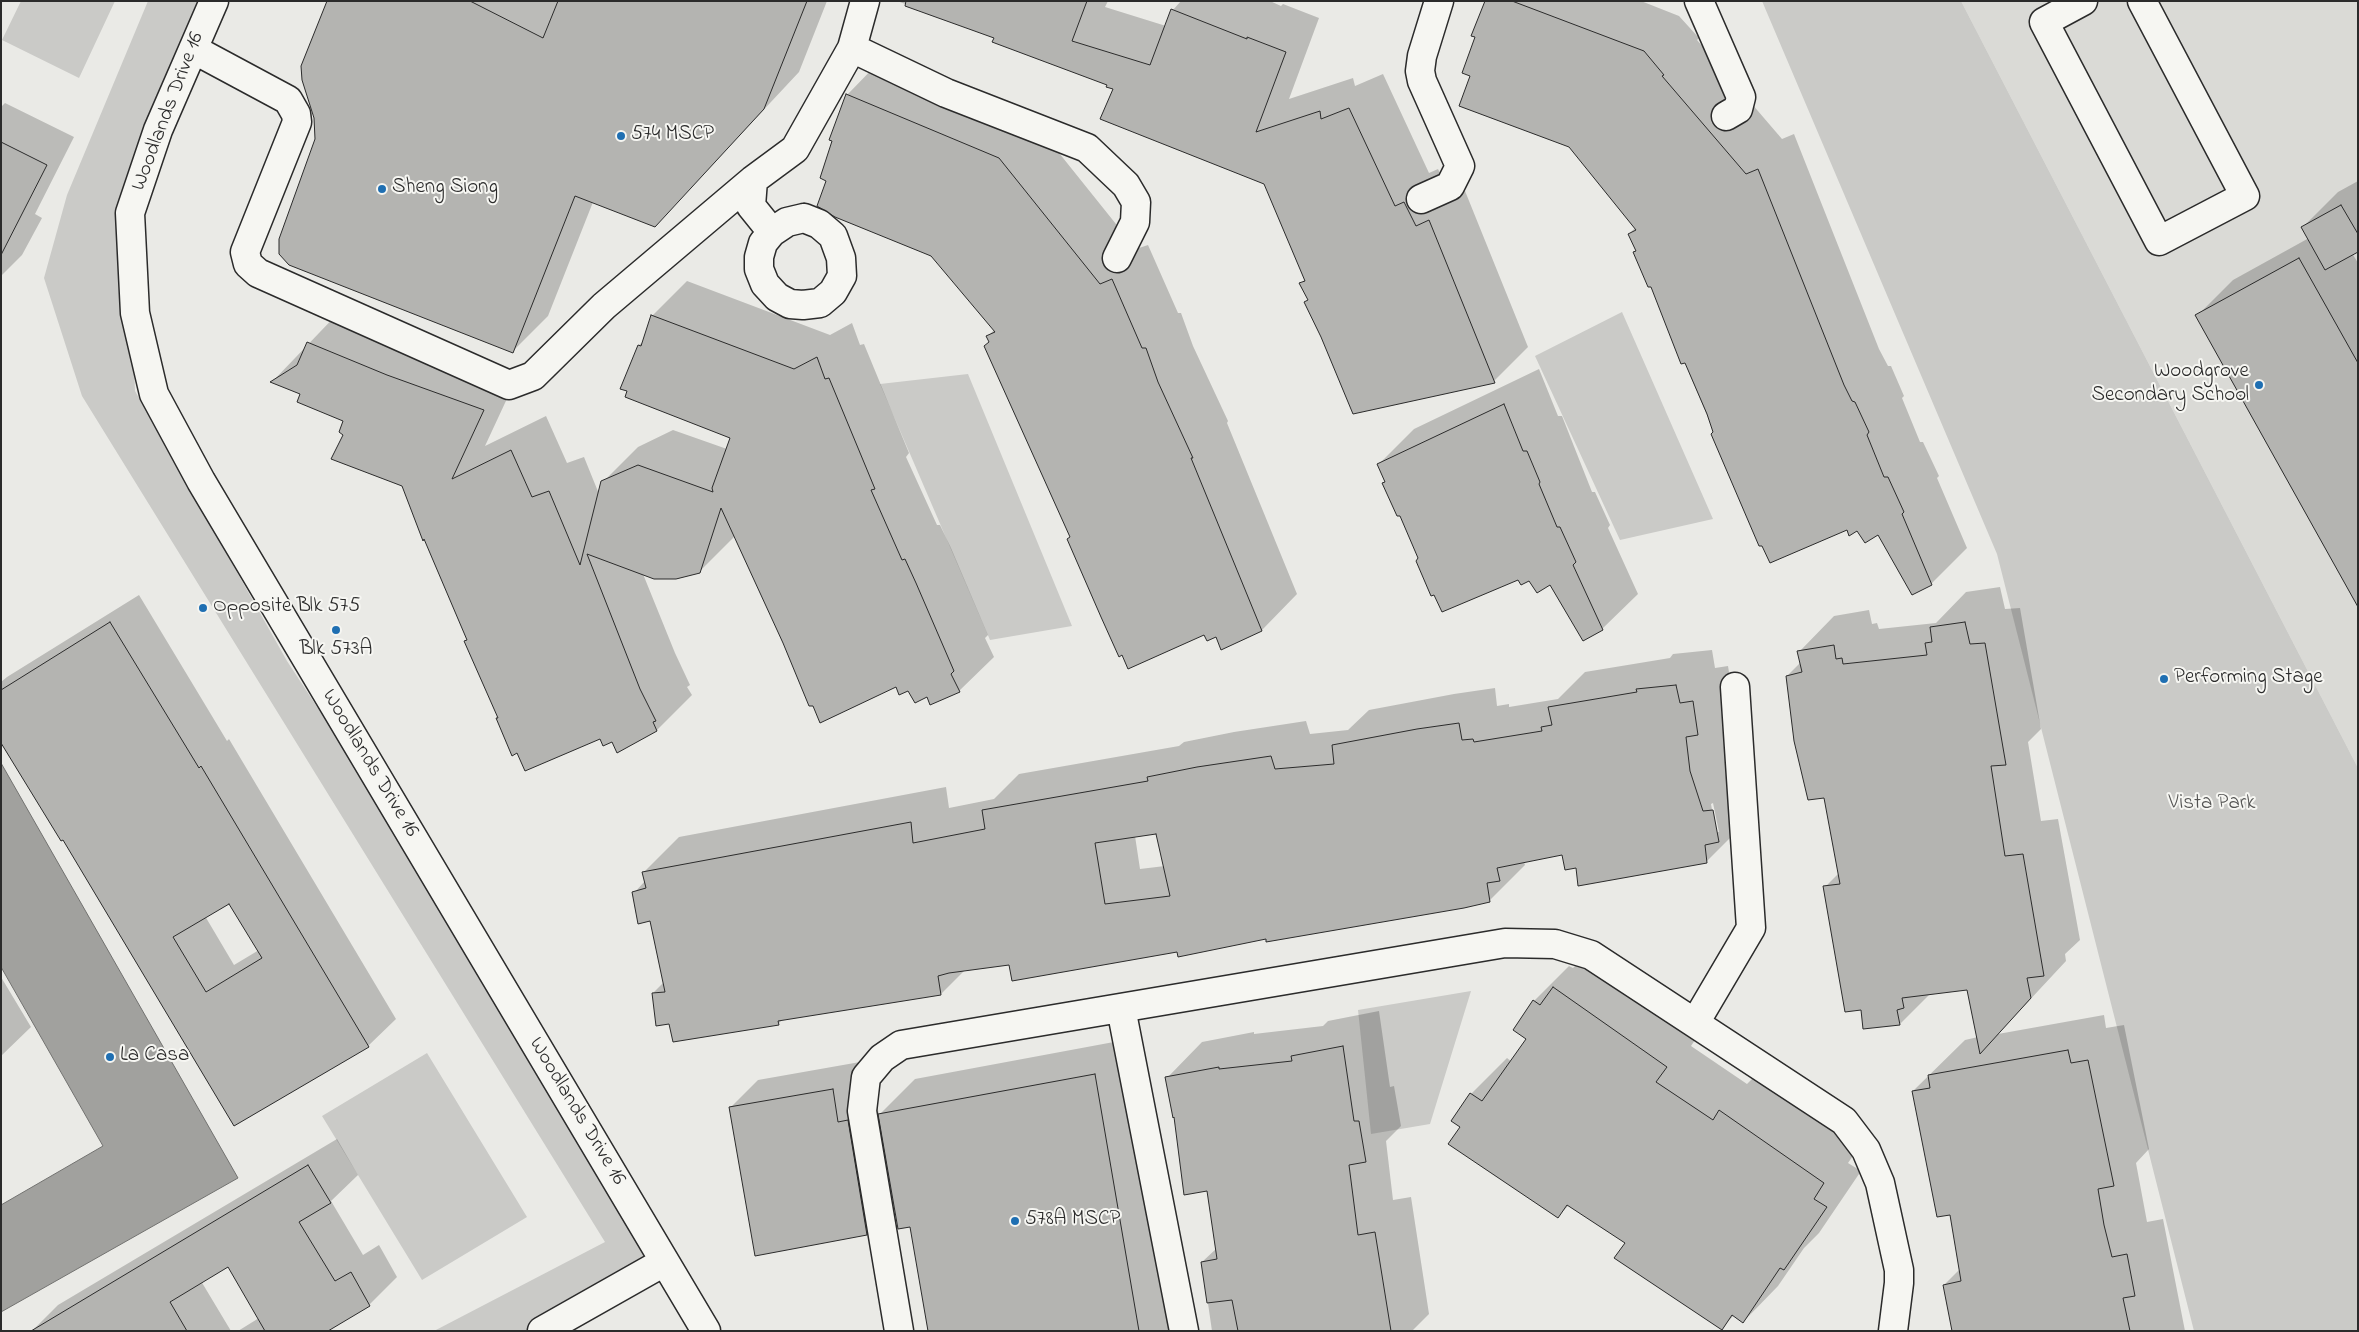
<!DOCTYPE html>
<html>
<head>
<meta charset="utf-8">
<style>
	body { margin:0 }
	#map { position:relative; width:2359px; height:1332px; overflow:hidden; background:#eaeae6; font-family:"Indie Flower",sans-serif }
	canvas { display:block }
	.frame { position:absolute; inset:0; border:2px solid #2b2b2b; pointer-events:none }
</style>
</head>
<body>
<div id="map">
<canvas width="2359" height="1332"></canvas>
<div class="frame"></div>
</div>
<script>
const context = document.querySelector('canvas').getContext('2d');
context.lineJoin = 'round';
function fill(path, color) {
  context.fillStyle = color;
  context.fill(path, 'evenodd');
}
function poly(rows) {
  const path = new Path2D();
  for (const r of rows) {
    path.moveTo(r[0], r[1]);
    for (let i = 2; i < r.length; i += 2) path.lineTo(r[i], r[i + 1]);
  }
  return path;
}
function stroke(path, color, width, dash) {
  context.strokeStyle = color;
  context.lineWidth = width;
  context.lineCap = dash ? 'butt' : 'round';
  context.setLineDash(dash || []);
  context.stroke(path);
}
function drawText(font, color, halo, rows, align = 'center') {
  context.font = font + ' "Indie Flower",sans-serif';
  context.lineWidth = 4;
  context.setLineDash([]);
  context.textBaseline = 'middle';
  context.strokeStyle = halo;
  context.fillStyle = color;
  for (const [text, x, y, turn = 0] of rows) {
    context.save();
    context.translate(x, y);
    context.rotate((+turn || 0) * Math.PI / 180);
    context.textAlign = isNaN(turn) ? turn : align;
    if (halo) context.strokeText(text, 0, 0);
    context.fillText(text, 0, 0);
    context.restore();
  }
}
fill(poly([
	[1961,1,2358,1,2358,768]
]), '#dadad6');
fill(poly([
	[21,1,115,1,79,78,2,40],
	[148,1,209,1,128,212,135,391,287,661,471,942,664,1262,541,1331,434,1331,605,1242,82,396,44,278,67,195],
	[1762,1,1961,1,2358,768,2358,1331,2194,1331,1997,554],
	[1622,312,1713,519,1620,540,1535,356],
	[968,374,1072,626,990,640,880,384],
	[1471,991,1430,1124,1371,1134,1358,1010],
	[427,1053,527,1217,422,1280,322,1116]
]), '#cacac7');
const water = poly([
	[1,763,238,1178,1,1312,1,1205,103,1146,1,967,1,763]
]);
fill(water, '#a1a19e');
stroke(water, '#727270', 1);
fill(poly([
	[328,1,827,1,799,72,655,226,593,202,548,316,512,352,316,139],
	[897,1,1108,1,1105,7,1166,26,1173,10,1181,1,1270,1,1281,6,1283,4,1319,18,1289,99,1353,78,1355,86,1383,74,1429,173,1438,169,1450,193,1463,186,1528,347,1494,381,1353,412,1322,336,1305,302,1309,299,1301,284,1305,279,1265,183,1108,84,995,37],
	[1486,1,1641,1,1679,16,1699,38,1697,40,1782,139,1794,134,1879,349,1888,366,1891,366,1904,396,1902,398,1920,442,1923,442,1939,476,1937,478,1967,548,1931,584,1878,533,1847,528,1714,432,1652,285,1634,252,1637,249,1629,234,1636,227,1570,146,1471,75,1476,37],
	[882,59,1035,123,1136,249,1148,245,1178,313,1181,313,1193,346,1228,421,1227,423,1297,594,1262,630,1221,648,1216,635,1205,633,1071,537,988,336,994,330,932,255,827,180,847,95],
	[5,103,74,137,35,214,42,218,22,255,1,276,1,107],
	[2358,181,2358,250,2352,253,2358,263,2358,605,2197,316,2233,280,2309,238,2303,227,2338,192],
	[687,281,830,335,852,323,860,345,864,344,909,453,906,457,937,525,940,525,951,548,988,635,985,638,994,657,959,691,927,695,897,686,785,643,735,536,699,572,643,574,675,653,690,685,687,687,692,695,657,730,612,740,600,737,518,751,497,718,499,717,465,641,468,639,403,485,344,434,345,420,302,393,272,382,343,308,518,375,485,446,546,416,567,463,584,457,599,494,603,482,638,447,673,430,727,449,732,438,639,345,644,341,652,316],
	[1539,369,1558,416,1562,416,1592,492,1595,492,1610,525,1608,528,1638,594,1602,629,1550,583,1420,558,1401,514,1398,515,1378,465,1414,429],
	[2000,587,2005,609,2020,608,2041,729,2028,742,2041,821,2058,819,2080,940,2065,954,2066,961,1998,1034,2104,1015,2106,1028,2124,1025,2149,1149,2136,1163,2147,1222,2163,1219,2185,1331,1953,1331,1944,1285,1960,1269,1951,1213,1913,1091,1965,1040,1978,1037,1968,989,1930,994,1900,1024,1825,887,1839,873,1825,797,1787,676,1801,662,1799,652,1834,616,1869,610,1872,624,1877,623,1879,629,1936,623,1966,592],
	[139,595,227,741,229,739,396,1019,368,1046,235,1125,63,838,1,741,1,682,7,677],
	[229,902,259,950,234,965,205,916],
	[1712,650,1715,668,1728,666,1733,698,1722,710,1742,826,1707,861,1577,867,1563,854,1524,862,1525,865,1489,901,1178,951,1010,963,965,970,941,994,783,1019,778,1024,670,1023,653,993,664,982,650,919,634,893,645,881,644,872,679,837,946,787,949,808,994,799,1019,774,1179,746,1184,742,1234,732,1306,721,1310,734,1348,730,1369,710,1454,694,1495,688,1497,706,1509,704,1509,707,1558,699,1585,672,1670,658,1673,654],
	[1713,803,1719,832,1716,832,1711,804],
	[1157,833,1165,866,1140,869,1135,836],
	[1589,952,1701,1031,1691,1046,1747,1084,1755,1076,1859,1147,1848,1163,1861,1171,1819,1233,1804,1248,1778,1286,1743,1322,1734,1315,1722,1328,1627,1242,1569,1205,1558,1216,1453,1121,1471,1094,1507,1058,1512,1062,1528,1039,1534,1001,1569,966,1573,968],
	[1,977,31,1027,1,1056],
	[1379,1011,1390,1087,1394,1086,1401,1126,1386,1141,1393,1200,1411,1197,1429,1314,1412,1331,1212,1331,1202,1262,1217,1248,1208,1189,1175,1116,1167,1078,1202,1042,1254,1032,1254,1034,1323,1026,1328,1021],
	[1130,1039,1180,1331,930,1331,911,1225,895,1205,866,1234,730,1108,758,1080,860,1062,866,1094,875,1093,879,1115,915,1079],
	[337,1139,358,1175,331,1201,363,1255,379,1245,397,1277,369,1305,325,1331,238,1331,259,1318,228,1266,201,1281,231,1331,32,1331,58,1305]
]), '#0003');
const building = poly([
	[327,1,470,1,543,38,558,1,807,1,764,109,655,227,575,196,513,353,289,265,279,254,279,239,315,139,314,118,302,80,301,66,327,1],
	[906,1,1087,1,1072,41,1150,65,1171,9,1247,39,1247,37,1286,52,1256,132,1320,111,1321,119,1349,108,1395,206,1404,202,1416,226,1429,220,1495,383,1353,414,1321,337,1304,302,1308,300,1299,283,1305,281,1264,184,1100,119,1113,89,1106,87,1107,85,992,42,994,38,905,6,906,1],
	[1485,1,1512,1,1644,51,1664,75,1662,76,1746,174,1758,169,1844,385,1852,401,1855,402,1869,432,1867,435,1884,477,1888,477,1904,512,1902,514,1932,585,1912,595,1878,535,1865,543,1857,531,1849,536,1847,530,1770,563,1762,546,1759,546,1711,434,1713,432,1707,414,1685,363,1681,364,1651,287,1648,287,1633,252,1636,251,1628,234,1636,230,1569,147,1459,106,1470,76,1462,73,1475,37,1471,36,1485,1],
	[846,94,999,158,1100,284,1112,279,1142,348,1146,348,1158,382,1193,458,1191,458,1262,631,1221,650,1216,637,1207,641,1204,635,1128,669,1122,655,1119,657,1101,617,1067,539,1070,537,984,346,989,342,986,336,995,332,931,256,835,217,817,206,826,181,820,178,832,141,829,140,846,94],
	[1,142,47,165,1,255,1,142],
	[2341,205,2358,234,2358,252,2325,270,2301,227,2341,205],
	[2299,258,2358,363,2358,607,2195,315,2299,258],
	[651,315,794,369,817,357,825,379,829,378,875,489,871,490,902,560,905,559,916,583,954,671,951,674,960,692,930,705,927,697,915,703,908,691,899,695,896,687,820,723,813,706,809,706,783,643,721,508,700,573,676,579,654,579,587,554,640,689,656,721,653,722,657,731,617,753,612,742,603,746,600,739,525,771,517,753,512,756,496,718,498,718,464,641,467,640,424,539,423,541,402,486,331,459,343,435,339,432,343,421,297,402,300,394,270,382,297,365,307,342,387,375,484,410,452,479,511,450,532,497,549,491,580,565,601,481,638,465,713,492,712,488,730,438,625,397,627,391,620,389,638,345,641,346,651,315],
	[1504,404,1523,451,1527,451,1540,482,1539,484,1557,527,1560,527,1576,562,1573,565,1603,630,1583,641,1550,585,1537,593,1529,581,1521,585,1518,580,1442,612,1434,595,1431,596,1416,561,1418,558,1400,516,1397,516,1382,483,1385,482,1377,464,1504,404],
	[110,622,199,768,201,766,369,1047,234,1126,63,840,61,841,1,743,1,690,110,622],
	[229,904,262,958,206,992,173,937,229,904],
	[1965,622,1970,644,1985,643,2006,765,1991,766,2005,856,2023,854,2044,976,2027,978,2031,998,1980,1054,1967,990,1902,998,1904,1008,1897,1010,1900,1025,1863,1029,1861,1010,1845,1012,1823,886,1840,884,1824,798,1808,800,1794,741,1786,676,1802,672,1797,651,1834,645,1836,659,1842,658,1843,664,1927,655,1925,643,1932,642,1930,627,1965,622],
	[1676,685,1680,703,1693,701,1698,735,1686,737,1690,771,1703,811,1713,810,1719,842,1705,845,1707,863,1578,886,1576,868,1565,870,1562,855,1497,868,1500,881,1487,883,1490,902,1464,908,1266,942,1266,939,1178,957,1177,952,1012,981,1009,965,949,973,938,976,941,995,778,1021,779,1025,673,1042,669,1024,656,1026,652,993,665,992,650,921,638,924,632,892,646,888,642,872,911,822,913,843,985,829,982,810,1148,781,1147,777,1197,767,1271,756,1275,769,1334,764,1332,745,1417,729,1459,723,1462,740,1473,739,1474,742,1542,731,1541,727,1552,725,1548,707,1637,692,1636,689,1676,685],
	[1156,834,1170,896,1105,904,1095,843,1156,834],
	[1553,987,1667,1067,1656,1082,1713,1120,1719,1110,1824,1183,1814,1199,1827,1207,1784,1270,1780,1268,1743,1323,1732,1315,1722,1330,1614,1258,1625,1243,1567,1205,1558,1218,1448,1144,1460,1127,1451,1121,1470,1093,1482,1101,1526,1039,1513,1030,1533,1000,1540,1005,1553,987],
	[1343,1046,1354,1121,1359,1121,1366,1162,1349,1165,1358,1235,1375,1232,1391,1331,1238,1331,1232,1300,1207,1303,1201,1262,1217,1259,1207,1191,1184,1195,1174,1117,1173,1118,1165,1077,1219,1067,1219,1069,1292,1061,1291,1056,1343,1046],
	[2068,1050,2071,1063,2088,1060,2114,1186,2098,1189,2104,1225,2112,1257,2127,1254,2135,1296,2123,1298,2130,1331,1952,1331,1943,1285,1961,1281,1950,1215,1937,1217,1912,1091,1930,1088,1928,1075,2068,1050],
	[1095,1074,1139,1331,928,1331,910,1227,898,1229,878,1114,1095,1074],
	[833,1089,838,1122,848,1120,867,1235,755,1256,729,1107,833,1089],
	[308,1165,331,1203,299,1222,335,1281,351,1272,370,1306,328,1331,265,1331,228,1267,170,1302,187,1331,31,1331,308,1165]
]);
fill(building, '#b4b4b1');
stroke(building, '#2b2b2b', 1);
const minor = poly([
	[214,1,158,130,130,213,135,313,154,394,201,481,706,1331],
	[1699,1,1741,97,1738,109,1726,116],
	[2083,1,2044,22,2159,241,2245,196,2142,1],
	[852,48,946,93,1087,148,1126,185,1136,202,1135,222,1117,258],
	[193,49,288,100,296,114,297,122,245,252,248,264,258,273,509,385,533,376,604,306,753,180,795,149,852,48,865,1],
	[753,180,751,206,772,232],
	[1421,199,1450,186,1460,166,1422,81,1420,71,1422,56,1439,1],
	[804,218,819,224,833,236,841,258,842,276,833,292,820,303,803,305,790,304,777,297,765,284,759,269,759,257,763,243,772,232,787,222,804,218],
	[1121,1008,1184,1331],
	[1695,1023,1751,928,1735,687],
	[542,1331,664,1262],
	[899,1331,862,1111,866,1077,882,1058,901,1045,1505,943,1555,944,1591,955,1844,1121,1866,1150,1880,1183,1899,1270,1899,1283,1893,1331]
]);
stroke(minor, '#2b2b2b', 31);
stroke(minor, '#f6f6f2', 28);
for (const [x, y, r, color] of [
	[621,136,5,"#1f6fb2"],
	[382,189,5,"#1f6fb2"],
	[2259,385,5,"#1f6fb2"],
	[203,608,5,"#1f6fb2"],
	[336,630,5,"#1f6fb2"],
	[2164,679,5,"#1f6fb2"],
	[110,1057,5,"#1f6fb2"],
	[1015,1221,5,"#1f6fb2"]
]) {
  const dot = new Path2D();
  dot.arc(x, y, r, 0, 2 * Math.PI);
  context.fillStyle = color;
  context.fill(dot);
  stroke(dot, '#f6f6f2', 2);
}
drawText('21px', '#2b2b2b', '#f6f6f2', [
	["Woodlands Drive 16",169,112,-69],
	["Woodlands Drive 16",369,764,59],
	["Woodlands Drive 16",576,1112,59]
]);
drawText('21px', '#2b2b2b', '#f6f6f2', [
	["574 MSCP",631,136],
	["Sheng Siong",392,189],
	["Woodgrove",2249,373,"right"],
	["Secondary School",2249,397,"right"],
	["Opposite Blk 575",213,608],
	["Blk 573A",336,651,"center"],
	["Performing Stage",2174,679],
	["La Casa",120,1057],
	["578A MSCP",1025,1221]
], 'left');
drawText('21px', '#535352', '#f6f6f2', [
	["Vista Park",2212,805]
]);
</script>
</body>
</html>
